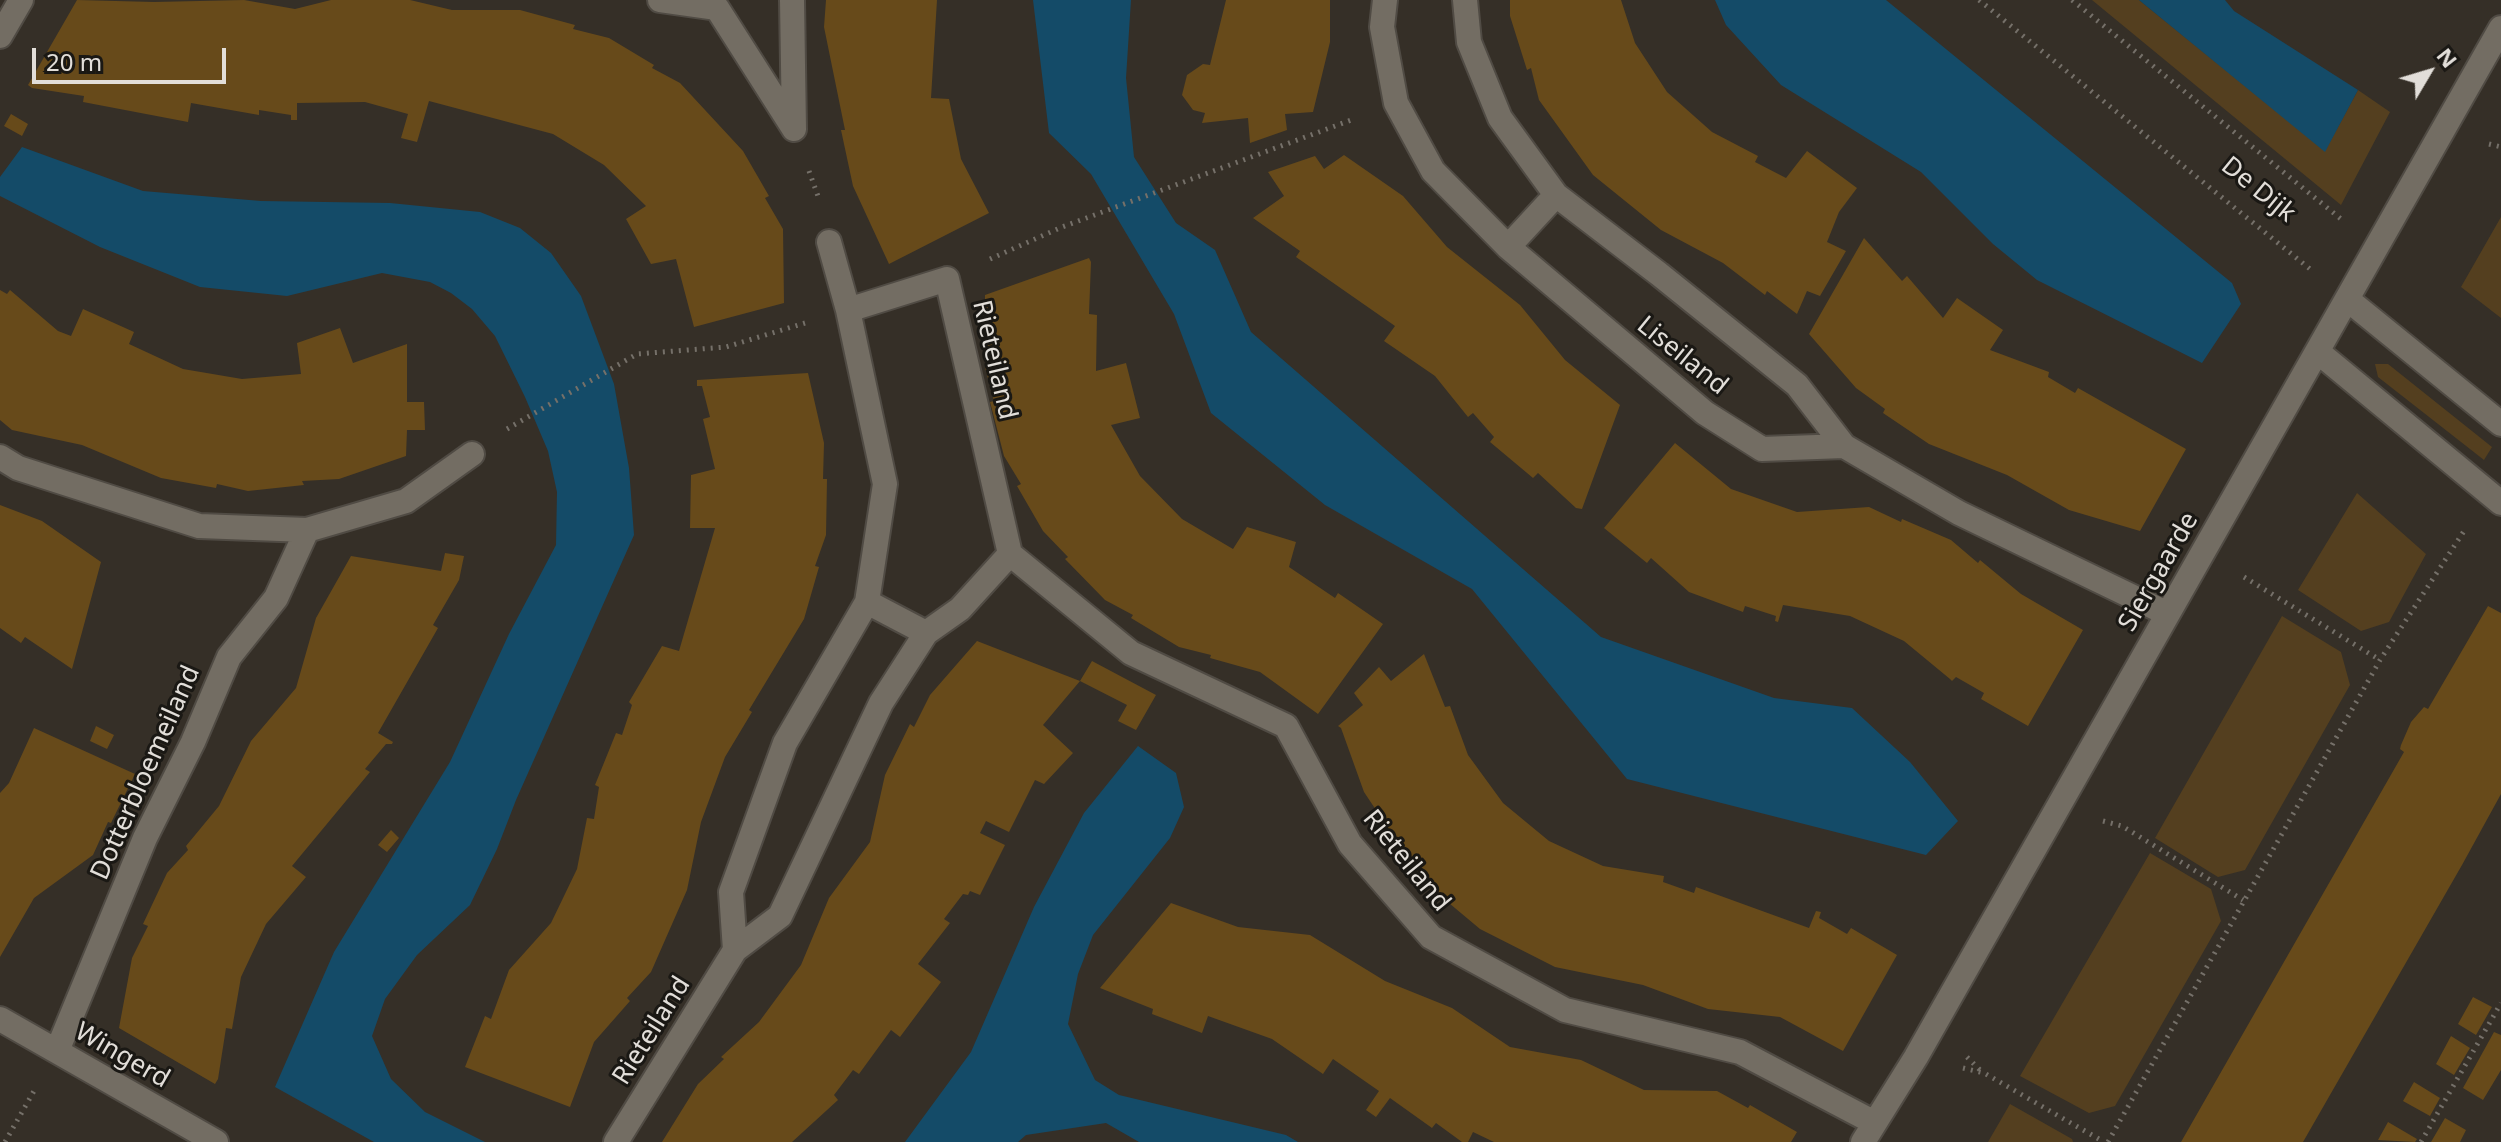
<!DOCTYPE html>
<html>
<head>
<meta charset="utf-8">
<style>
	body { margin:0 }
	#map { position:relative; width:2501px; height:1142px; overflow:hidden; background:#352f27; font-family:"Noto Sans",sans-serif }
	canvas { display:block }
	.north { position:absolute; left:2389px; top:32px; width:80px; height:80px; -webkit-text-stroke:6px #1a1814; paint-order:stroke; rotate:52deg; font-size:22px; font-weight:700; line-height:32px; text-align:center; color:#e2ded9 }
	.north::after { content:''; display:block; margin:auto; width:28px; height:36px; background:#e2ded9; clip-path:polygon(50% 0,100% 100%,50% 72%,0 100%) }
	.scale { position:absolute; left:32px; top:48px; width:194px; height:36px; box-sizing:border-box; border:4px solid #e2ded9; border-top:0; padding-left:10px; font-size:24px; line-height:28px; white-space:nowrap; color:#e2ded9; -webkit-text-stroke:6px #1a1814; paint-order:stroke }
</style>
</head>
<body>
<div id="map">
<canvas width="2501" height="1142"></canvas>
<div class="north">N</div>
<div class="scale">20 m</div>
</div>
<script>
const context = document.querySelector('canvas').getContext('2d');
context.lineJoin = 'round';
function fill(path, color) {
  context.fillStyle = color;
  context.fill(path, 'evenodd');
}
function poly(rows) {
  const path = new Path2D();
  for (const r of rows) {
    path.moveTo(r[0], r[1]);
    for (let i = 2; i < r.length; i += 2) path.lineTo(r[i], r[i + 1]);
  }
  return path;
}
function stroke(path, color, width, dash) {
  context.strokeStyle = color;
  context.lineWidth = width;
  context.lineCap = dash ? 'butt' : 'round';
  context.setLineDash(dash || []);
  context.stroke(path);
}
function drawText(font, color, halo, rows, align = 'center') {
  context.font = font + ' "Noto Sans",sans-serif';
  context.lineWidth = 6;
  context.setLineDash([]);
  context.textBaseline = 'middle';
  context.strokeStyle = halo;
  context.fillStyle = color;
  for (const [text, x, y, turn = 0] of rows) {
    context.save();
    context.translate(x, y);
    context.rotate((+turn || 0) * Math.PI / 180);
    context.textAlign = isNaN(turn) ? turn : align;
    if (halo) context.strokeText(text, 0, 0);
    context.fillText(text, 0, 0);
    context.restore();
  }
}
fill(poly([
	[2092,0,2139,0,2325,151,2358,90,2390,112,2341,205],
	[2501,217,2501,318,2461,287],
	[2375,364,2388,364,2492,447,2484,460,2378,377],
	[2357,493,2426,554,2389,622,2361,631,2298,590],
	[2282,616,2341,652,2350,685,2245,870,2218,877,2155,838],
	[2150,853,2211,889,2221,921,2115,1106,2089,1113,2020,1076],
	[2010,1104,2072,1139,2073,1142,1988,1142]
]), '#543f1f');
fill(poly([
	[1033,0,1131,0,1126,78,1134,157,1176,223,1215,250,1251,332,1601,637,1774,698,1852,708,1910,762,1958,821,1926,855,1627,779,1472,589,1325,505,1211,413,1174,314,1091,174,1049,133],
	[1715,0,1886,0,2232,283,2241,304,2202,363,2037,280,1993,244,1921,172,1781,85,1726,25],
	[2139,0,2225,0,2234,11,2358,90,2325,152],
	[22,147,143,191,261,201,390,203,480,212,520,228,551,253,581,296,614,384,629,468,634,535,516,800,497,849,470,905,417,955,385,999,372,1036,391,1079,425,1112,485,1142,374,1142,275,1087,334,952,450,762,509,634,556,545,557,492,548,451,525,397,495,336,472,309,451,293,430,282,382,273,287,296,200,287,100,247,0,196,0,177],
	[1138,746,1176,773,1184,807,1170,838,1093,935,1078,974,1068,1024,1095,1080,1119,1095,1286,1135,1298,1142,1139,1142,1106,1123,1026,1135,1018,1142,905,1142,971,1052,1034,907,1084,813]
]), '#144b68');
fill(poly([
	[77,0,154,2,244,0,295,9,331,0,410,0,452,10,520,10,575,25,573,29,609,38,654,65,652,68,680,83,743,151,769,196,765,198,783,229,784,303,694,327,676,259,651,264,626,219,646,206,604,165,553,134,429,101,417,142,401,138,408,114,365,102,297,103,297,120,291,120,291,115,259,110,259,115,191,103,188,122,83,102,84,96,32,88,28,85],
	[826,0,937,0,931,98,949,99,961,159,989,213,889,264,853,186,841,130,845,130,824,27],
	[1226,0,1330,0,1330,42,1313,112,1285,114,1287,130,1250,143,1248,118,1202,123,1205,113,1193,110,1182,95,1187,75,1203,64,1210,65],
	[1510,0,1621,0,1635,43,1667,92,1712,132,1758,156,1755,162,1786,178,1807,151,1857,188,1839,212,1827,242,1846,251,1820,296,1807,291,1797,314,1793,311,1767,291,1765,295,1723,263,1661,230,1593,175,1539,100,1531,68,1527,70,1510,16],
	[11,114,28,124,22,136,4,126],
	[1344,155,1403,196,1447,247,1520,305,1565,360,1620,405,1582,509,1576,508,1538,473,1533,478,1490,442,1494,437,1473,413,1468,417,1435,376,1384,341,1395,326,1296,257,1300,251,1253,218,1284,196,1268,172,1315,156,1324,169],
	[1864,238,1902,281,1907,276,1943,318,1957,298,2003,330,1990,350,2049,372,2048,377,2075,393,2078,388,2186,449,2140,531,2069,510,2007,475,1929,444,1883,413,1885,409,1856,388,1809,334],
	[1089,258,1091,262,1089,314,1097,315,1096,371,1126,363,1140,418,1111,425,1140,476,1182,519,1233,549,1247,527,1296,542,1289,567,1335,598,1338,593,1383,624,1318,714,1260,672,1210,658,1211,655,1179,647,1131,618,1133,615,1105,600,1065,559,1068,557,1043,531,1017,486,1021,484,1004,456,990,402,994,401,985,367,985,295],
	[0,290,7,294,10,290,58,331,71,336,83,309,134,332,129,344,183,369,242,379,301,374,297,343,340,328,353,363,407,344,407,402,424,402,425,430,407,430,406,456,339,479,302,481,304,485,248,491,217,484,216,488,161,478,82,445,12,430,0,420],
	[808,373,824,443,823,479,827,479,826,535,815,566,819,567,804,619,749,710,752,712,725,757,701,822,687,890,651,972,627,998,630,1001,594,1042,570,1107,465,1067,485,1016,491,1019,509,970,551,923,577,869,587,818,594,819,599,787,595,785,616,733,622,735,632,705,629,702,662,646,679,651,715,528,690,528,691,475,715,469,703,419,710,417,702,386,697,386,697,380],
	[1675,443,1731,489,1797,512,1869,507,1901,522,1902,519,1951,540,1978,563,1980,560,2021,594,2083,630,2028,726,1981,699,1984,693,1956,677,1952,681,1950,679,1904,641,1850,616,1783,605,1778,622,1775,621,1776,616,1745,606,1743,612,1689,592,1651,558,1647,563,1604,528],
	[0,505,42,521,101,562,72,669,25,637,21,643,0,628],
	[445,553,464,556,459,580,433,625,438,628,378,733,393,742,392,744,386,744,365,769,370,772,292,866,306,877,266,924,241,977,232,1029,226,1028,218,1079,215,1084,119,1028,132,958,148,926,143,924,167,873,188,850,186,846,219,806,251,741,296,688,316,618,351,556,441,571],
	[2488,606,2501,613,2501,794,2462,865,2303,1142,2181,1142,2404,752,2400,749,2401,745,2411,722,2424,707,2428,709],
	[977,641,1080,681,1043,725,1073,753,1044,784,1035,780,1009,832,986,821,980,833,1005,845,980,895,970,891,968,895,963,894,944,919,950,923,918,964,941,982,900,1037,891,1030,859,1074,853,1070,834,1095,838,1100,792,1142,662,1142,698,1084,724,1059,721,1057,759,1022,801,965,829,898,870,842,885,775,910,724,914,727,930,695],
	[1424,654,1445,707,1450,706,1468,755,1503,803,1549,841,1603,866,1664,876,1663,882,1694,893,1696,887,1809,928,1816,911,1821,912,1819,918,1847,934,1851,928,1897,955,1843,1051,1780,1017,1708,1009,1643,985,1555,967,1480,929,1437,893,1439,891,1413,868,1382,824,1384,822,1364,792,1341,728,1338,726,1363,705,1354,693,1379,667,1391,681],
	[1092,661,1156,695,1136,730,1118,721,1127,705,1080,681],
	[96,726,114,735,107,749,90,741],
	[34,728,135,774,111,823,108,822,93,855,34,898,0,957,0,793,9,783],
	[391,830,399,838,387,852,378,845],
	[1171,903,1238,927,1310,935,1385,981,1452,1008,1510,1047,1581,1060,1644,1090,1717,1091,1748,1108,1750,1105,1797,1132,1791,1142,1494,1142,1473,1132,1468,1142,1462,1142,1436,1123,1432,1128,1390,1098,1376,1117,1366,1110,1379,1091,1333,1059,1323,1074,1272,1039,1208,1016,1202,1033,1152,1014,1153,1009,1100,988],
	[2473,997,2492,1007,2476,1035,2458,1024],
	[2494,1032,2501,1035,2501,1070,2483,1100,2463,1088],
	[2451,1036,2470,1048,2454,1075,2436,1064],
	[2414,1082,2440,1098,2430,1116,2403,1101],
	[2445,1118,2466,1130,2460,1142,2431,1142],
	[2388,1122,2417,1139,2415,1142,2378,1140]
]), '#674a1a');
const minor = poly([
	[660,0,717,8,794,129],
	[792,0,794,129],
	[1385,0,1382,27,1396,103,1433,171,1508,247,1705,413,1762,449,1844,446],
	[1465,0,1469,42,1500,118,1556,195,1659,274,1797,385,1844,446,1959,513,2166,613],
	[0,36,21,0],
	[1508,247,1556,195],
	[2347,299,2501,424],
	[2318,352,2501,503],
	[0,457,18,468,199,526,307,530,406,501,472,454],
	[1010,554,1131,653,1286,726,1350,844,1431,937,1565,1010,1740,1052,1873,1122],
	[867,602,926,633],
	[735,950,780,916,881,703,926,633,960,609,1010,554,947,279,848,310],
	[0,1019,216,1142],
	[57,1051,145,838,193,742,229,657,276,598,307,530],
	[616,1142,735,950,731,892,785,743,867,602,885,484,848,310,829,242],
	[1863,1142,1916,1057,2501,28]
]);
stroke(minor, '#504b44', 28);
stroke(poly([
	[1979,0,2310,269],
	[2072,0,2341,219],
	[2489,144,2501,147],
	[809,171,819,199],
	[990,259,1062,227,1354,119],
	[507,429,637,354,726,347,805,323],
	[2244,577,2380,660],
	[2103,821,2122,826,2243,900],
	[1967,1057,1983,1073],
	[1963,1068,1984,1073,2104,1142],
	[5,1142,34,1091],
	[2108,1142,2380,660,2464,531],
	[2421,1142,2501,1003]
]), '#757069', 5, [2, 6]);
stroke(minor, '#736d63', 24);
drawText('26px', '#e2ded9', '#1a1814', [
	["De Dijk",2258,190,39],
	["Liseiland",1682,356,39],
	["Rieteiland",994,360,77],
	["Siergaarde",2159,572,-60],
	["Dotterbloemeiland",146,773,-66],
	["Rieteiland",1406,861,51],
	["Rieteiland",652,1031,-58],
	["Wingerd",122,1056,30]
]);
</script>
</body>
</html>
